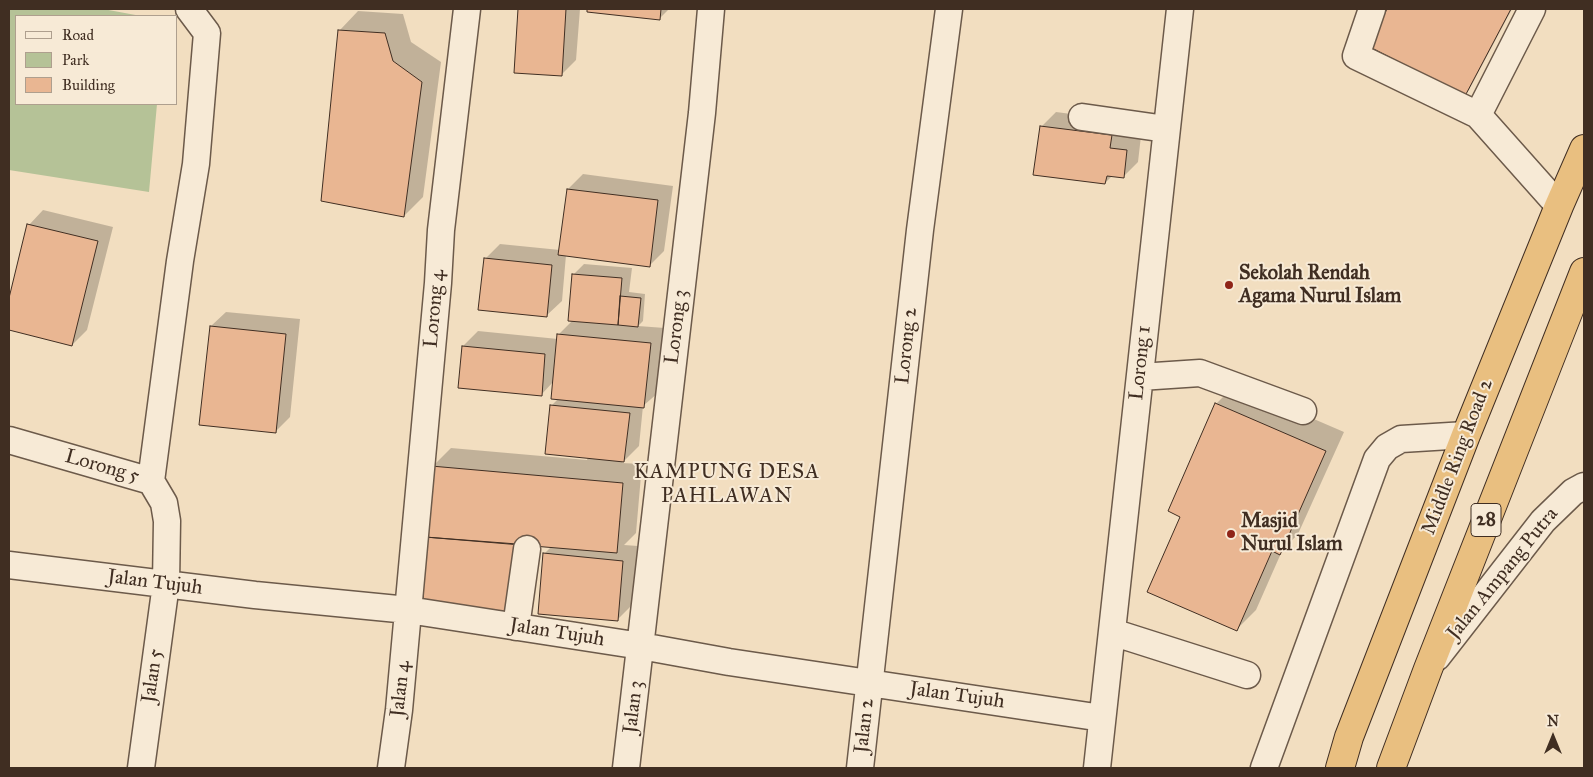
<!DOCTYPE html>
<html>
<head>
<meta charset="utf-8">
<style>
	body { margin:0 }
	#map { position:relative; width:1593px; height:777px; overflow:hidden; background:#f2dec0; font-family:"IM FELL Great Primer",serif }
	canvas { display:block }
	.frame { position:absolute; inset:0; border:10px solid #402e22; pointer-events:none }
	.legend { position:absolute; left:15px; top:15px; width:162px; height:90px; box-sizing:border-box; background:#f7ead6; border:1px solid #ae9f8e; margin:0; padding:6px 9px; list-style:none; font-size:15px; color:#402e22 }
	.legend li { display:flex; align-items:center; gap:10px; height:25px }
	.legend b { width:25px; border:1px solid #ae9f8e }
	.north { position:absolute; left:1528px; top:712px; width:50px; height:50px; -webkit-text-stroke:4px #f7ead6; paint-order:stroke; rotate:0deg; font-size:14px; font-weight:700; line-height:20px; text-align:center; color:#402e22 }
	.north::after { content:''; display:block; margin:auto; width:18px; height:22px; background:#402e22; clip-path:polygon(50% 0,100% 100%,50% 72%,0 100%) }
</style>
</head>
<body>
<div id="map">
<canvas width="1593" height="777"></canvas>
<div class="frame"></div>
<ul class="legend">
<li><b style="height:6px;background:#f7ead6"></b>Road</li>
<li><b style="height:14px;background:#b5c297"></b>Park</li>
<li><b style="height:14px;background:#e9b692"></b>Building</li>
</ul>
<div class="north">N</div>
</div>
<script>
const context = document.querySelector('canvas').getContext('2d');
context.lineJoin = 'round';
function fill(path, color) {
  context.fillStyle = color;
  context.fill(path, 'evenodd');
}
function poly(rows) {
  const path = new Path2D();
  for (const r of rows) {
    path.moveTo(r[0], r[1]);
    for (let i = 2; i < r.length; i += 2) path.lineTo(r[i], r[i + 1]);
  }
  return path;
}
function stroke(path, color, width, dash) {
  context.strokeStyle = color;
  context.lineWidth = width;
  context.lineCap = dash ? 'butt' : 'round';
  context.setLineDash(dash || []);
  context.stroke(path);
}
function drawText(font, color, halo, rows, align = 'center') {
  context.font = font + ' "IM FELL Great Primer",serif';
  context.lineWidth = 4;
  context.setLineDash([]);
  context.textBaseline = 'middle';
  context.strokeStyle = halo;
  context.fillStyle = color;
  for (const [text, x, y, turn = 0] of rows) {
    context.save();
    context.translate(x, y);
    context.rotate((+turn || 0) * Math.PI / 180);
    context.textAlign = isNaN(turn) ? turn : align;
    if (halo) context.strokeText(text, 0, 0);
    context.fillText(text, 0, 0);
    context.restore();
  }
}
fill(poly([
	[9,9,103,9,141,16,16,16,16,104,157,104,149,192,9,170]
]), '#b5c297');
fill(poly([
	[519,9,580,9,576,60,561,75,515,72],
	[588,9,669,9,660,18,588,11],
	[1389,9,1512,9,1469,90,1464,94,1370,45],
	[358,11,403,14,411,42,441,62,423,197,404,216,340,30],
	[1056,112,1126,121,1141,136,1138,162,1123,177,1112,176,1105,183,1041,127],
	[583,174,673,186,664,251,649,266,566,255,562,301,547,315,485,259,500,244,560,250,568,189],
	[43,210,113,227,87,330,72,345,9,329,9,304,29,225],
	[584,264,632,268,629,292,645,294,643,321,638,326,665,328,659,392,643,406,639,446,622,463,642,464,636,533,624,545,638,546,632,605,617,620,544,554,552,546,432,467,451,448,587,460,588,457,551,406,558,399,553,382,541,395,463,346,478,331,558,339,558,335,573,320,574,274],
	[226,312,300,319,290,417,275,432,211,326],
	[1235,385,1344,432,1298,534,1282,551,1256,610,1237,629,1182,516,1216,404]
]), '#0003');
const building = poly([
	[518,9,566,9,562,76,514,73,518,9],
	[587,9,661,9,660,20,587,12,587,9],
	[1387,9,1511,9,1465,96,1368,46,1387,9],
	[338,30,385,33,393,61,422,82,404,217,321,201,338,30],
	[1040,126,1112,135,1110,148,1127,150,1124,178,1107,176,1105,184,1033,175,1040,126],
	[567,189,658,200,650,267,558,255,567,189],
	[27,224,98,241,72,346,9,330,9,298,27,224],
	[484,258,552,265,547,317,478,310,484,258],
	[572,274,622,278,618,325,568,321,572,274],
	[620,296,641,298,638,327,618,325,620,296],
	[210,326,286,334,276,433,199,425,210,326],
	[557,334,651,343,644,408,551,399,557,334],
	[462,346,545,354,542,396,458,388,462,346],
	[1215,403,1326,451,1280,555,1272,551,1237,631,1147,592,1180,517,1168,511,1215,403],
	[550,405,630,413,624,462,545,454,550,405],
	[431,466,623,483,617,553,425,537,431,466],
	[425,537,517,544,510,613,423,602,425,537],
	[543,553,623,561,618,621,538,614,543,553]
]);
fill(building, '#e9b692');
stroke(building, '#402e22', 1);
const minor = poly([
	[1372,9,1356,56,1478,115],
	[1532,9,1478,115,1559,206],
	[1082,117,1166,129],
	[1140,377,1200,373,1303,411],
	[9,440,151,481,164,503,167,521,166,584,141,768],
	[151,481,180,261,196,164,207,33,189,9],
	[9,565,255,595,408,610,641,646,729,662,1102,718],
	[516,627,527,549],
	[1112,632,1247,675],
	[1437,657,1543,521,1573,492,1584,486],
	[391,768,399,710,438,283,441,230,467,9],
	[626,768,702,113,711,9],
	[860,768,920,230,949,9],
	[1097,768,1180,9],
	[1264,768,1377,459,1387,447,1401,439,1466,435]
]);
const highway = poly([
	[1340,768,1349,737,1466,435,1559,206,1584,149],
	[1391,768,1428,669,1584,272]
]);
stroke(minor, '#6c5a4a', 29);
stroke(highway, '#402e22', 30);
stroke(minor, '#f7ead6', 26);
stroke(highway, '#e9bf80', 28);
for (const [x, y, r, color] of [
	[1229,285,5,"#8f2418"],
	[1231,534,5,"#8f2418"]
]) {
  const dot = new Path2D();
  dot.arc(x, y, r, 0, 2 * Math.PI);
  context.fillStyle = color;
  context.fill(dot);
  stroke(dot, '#f7ead6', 2);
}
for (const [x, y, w] of [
	[1486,520,30]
]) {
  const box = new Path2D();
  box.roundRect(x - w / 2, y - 16.5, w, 33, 4);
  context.fillStyle = '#f7ead6';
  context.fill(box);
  stroke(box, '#402e22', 1);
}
drawText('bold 19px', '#402e22', null, [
	["28",1486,520]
]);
drawText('bold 20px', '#402e22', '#f7ead6', [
	["Sekolah Rendah",1239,274],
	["Agama Nurul Islam",1239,297],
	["Masjid",1241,522],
	["Nurul Islam",1241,545]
], 'left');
drawText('20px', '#402e22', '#f7ead6', [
	["Lorong 4",435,309,-85],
	["Lorong 3",677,327,-83],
	["Lorong 2",907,346,-84],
	["Lorong 1",1141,363,-84],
	["Middle Ring Road 2",1458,457,-69],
	["Lorong 5",102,467,16],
	["Jalan Ampang Putra",1503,574,-51],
	["Jalan Tujuh",155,583,7],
	["Jalan Tujuh",557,633,9],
	["Jalan 5",153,676,-82],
	["Jalan 4",401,689,-84],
	["Jalan Tujuh",957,696,8],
	["Jalan 3",634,707,-83],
	["Jalan 2",865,726,-84]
]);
context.letterSpacing = '1px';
drawText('21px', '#402e22', '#f7ead6', [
	["KAMPUNG DESA",727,473],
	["PAHLAWAN",727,497]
]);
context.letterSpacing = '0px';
</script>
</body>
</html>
